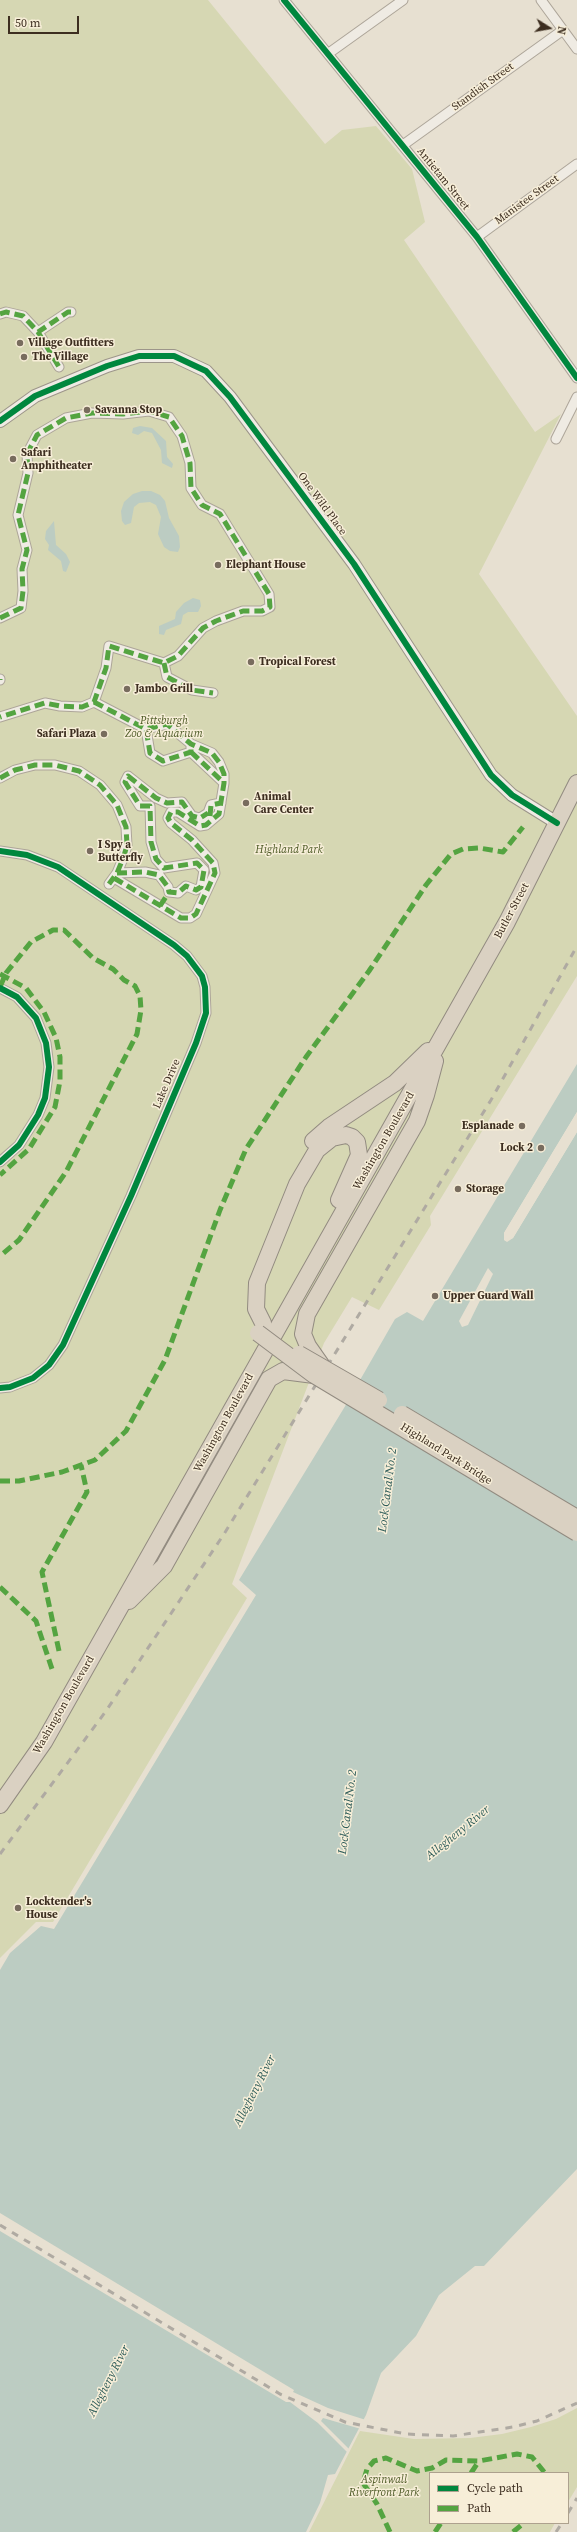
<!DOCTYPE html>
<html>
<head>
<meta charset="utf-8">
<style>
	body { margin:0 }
	#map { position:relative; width:577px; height:2532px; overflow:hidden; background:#e7e0d1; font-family:"Source Serif 4",serif }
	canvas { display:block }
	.legend { position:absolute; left:429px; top:2472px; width:140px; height:52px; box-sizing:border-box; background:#f7eed8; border:1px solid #ada18e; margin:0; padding:5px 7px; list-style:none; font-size:12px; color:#3d2e20 }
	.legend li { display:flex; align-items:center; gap:8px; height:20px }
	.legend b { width:20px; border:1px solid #ada18e }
	.north { position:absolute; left:529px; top:8px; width:40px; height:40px; -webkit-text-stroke:3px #f7eed8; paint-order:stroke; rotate:101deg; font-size:11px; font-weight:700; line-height:16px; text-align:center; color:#3d2e20 }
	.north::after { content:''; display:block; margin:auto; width:14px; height:18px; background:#3d2e20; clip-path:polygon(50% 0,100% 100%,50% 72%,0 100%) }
	.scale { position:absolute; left:8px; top:16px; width:71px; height:18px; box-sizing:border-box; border:2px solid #3d2e20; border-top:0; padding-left:5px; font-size:12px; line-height:14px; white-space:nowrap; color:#3d2e20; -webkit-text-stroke:3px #f7eed8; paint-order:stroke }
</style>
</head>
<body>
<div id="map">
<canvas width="577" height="2532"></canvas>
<ul class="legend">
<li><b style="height:5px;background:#00873e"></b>Cycle path</li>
<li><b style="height:5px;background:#54a441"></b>Path</li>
</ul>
<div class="north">N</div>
<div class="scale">50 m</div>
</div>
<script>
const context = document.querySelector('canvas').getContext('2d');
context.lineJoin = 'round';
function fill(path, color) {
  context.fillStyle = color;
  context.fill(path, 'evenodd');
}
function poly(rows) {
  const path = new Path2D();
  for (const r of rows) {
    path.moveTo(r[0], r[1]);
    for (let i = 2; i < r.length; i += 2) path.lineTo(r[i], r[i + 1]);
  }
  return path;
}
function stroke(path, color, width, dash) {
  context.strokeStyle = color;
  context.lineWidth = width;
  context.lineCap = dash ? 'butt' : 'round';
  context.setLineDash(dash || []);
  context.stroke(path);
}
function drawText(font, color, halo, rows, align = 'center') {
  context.font = font + ' "Source Serif 4",serif';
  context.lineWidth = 3;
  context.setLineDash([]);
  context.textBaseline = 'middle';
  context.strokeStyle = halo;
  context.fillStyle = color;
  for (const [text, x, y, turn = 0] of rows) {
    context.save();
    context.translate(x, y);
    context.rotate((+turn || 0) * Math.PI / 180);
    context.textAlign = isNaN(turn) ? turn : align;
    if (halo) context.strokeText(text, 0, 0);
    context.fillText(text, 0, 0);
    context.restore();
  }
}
fill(poly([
	[0,0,208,0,325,144,342,130,376,126,412,169,425,222,404,240,535,432,561,414,479,574,577,716,577,976,430,1216,431,1225,379,1310,352,1297,324,1343,232,1584,247,1598,53,1922,36,1922,0,1958],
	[577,2408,577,2487,568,2502,568,2473,430,2473,430,2523,555,2523,550,2532,309,2532,360,2431,414,2439,470,2438,502,2434,531,2427,556,2419]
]), '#d6d7b3');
fill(poly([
	[140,426,152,428,166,441,167,457,173,464,172,468,162,463,161,450,152,433,144,431,138,435,132,433,133,428],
	[142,491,151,491,160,495,165,501,169,518,179,536,180,547,178,552,170,551,164,547,158,534,161,517,156,505,150,502,139,503,134,507,131,523,125,525,122,521,121,511,124,502,133,494],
	[54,521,56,545,66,554,70,562,66,572,63,571,61,561,48,550,49,545,45,539,46,531],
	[193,598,200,600,201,606,198,612,188,612,183,615,181,624,166,630,164,635,159,634,159,626,175,619,176,612,184,603],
	[577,1064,577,1112,504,1233,504,1240,507,1242,513,1238,577,1132,577,2169,484,2266,475,2266,439,2295,416,2336,381,2373,366,2415,335,2474,328,2475,320,2503,306,2532,0,2532,0,1970,10,1953,41,1926,54,1929,256,1595,239,1580,344,1408,395,1319,407,1312,423,1321]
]), '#bcccc2');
fill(poly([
	[577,1112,577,1116,506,1233,506,1239,511,1237,577,1130,577,1132,513,1238,505,1241,504,1233],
	[488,1268,493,1274,468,1325,462,1327,459,1321],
	[0,2213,294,2390,293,2392,328,2408,366,2420,361,2429,323,2418,321,2421,349,2449,348,2453,318,2423,290,2402,286,2402,0,2231]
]), '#e7e0d1');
const street = poly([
	[284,0,477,237,577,378],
	[541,0,577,49],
	[329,53,403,0],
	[403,145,563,30],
	[477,237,577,164],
	[0,314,6,312,23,316,38,332,68,312,71,312],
	[38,332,59,367],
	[556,439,577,397],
	[0,618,21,608,23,591,22,569,27,550,18,515,28,473,27,454,37,435,66,418,92,413,123,414,149,411,169,417,182,436,190,463,191,488,202,505,220,514,269,594,270,607,262,611,243,611,216,621,203,628,178,656,164,663,109,646,106,668,94,702,82,707,60,706,45,703,0,717],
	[164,663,167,677,192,690,213,693],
	[0,679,0,680],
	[94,702,146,729,150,753,163,761,191,752,191,744],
	[191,752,224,783],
	[0,778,15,770,35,765,55,765,79,771,100,785,117,805,126,827,127,845,124,856,117,873,109,884],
	[211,818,208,813,211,805,221,803],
	[0,851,27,855,58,867,174,945,187,956,202,976,205,987,206,1013,196,1043,131,1196,63,1345,49,1365,33,1378,10,1387,0,1388],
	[117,873,145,872,159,875,168,887,169,892,178,893,186,886,196,890,201,887,204,870,197,863,164,868,156,859,151,842,150,806,140,806,125,782,128,776,156,798,167,803,182,802,192,816,200,818,208,813],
	[114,878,181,918,190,918,196,914,215,873,213,863,192,840,171,823,168,818,171,812,178,812,200,826,206,825,219,814,224,783,224,774,219,762,212,753,191,744,167,724,146,729],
	[0,988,17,997,36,1018,46,1043,49,1067,45,1098,38,1115,19,1145,0,1162]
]);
const secondary = poly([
	[0,421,35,396,107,366,139,356,174,356,206,371,230,397,354,564,491,775,512,795,557,823]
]);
const highway = poly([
	[313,1141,329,1127,395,1083,428,1051],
	[263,1323,256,1309,257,1283,297,1184,317,1150,332,1138,346,1135,352,1137,357,1142,359,1155,339,1200],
	[322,1366,308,1346,303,1334,307,1314,417,1121,426,1095,435,1061],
	[129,1601,164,1566,269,1379,283,1371,314,1375],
	[0,1805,44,1742,442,1037,507,922,577,783]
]);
stroke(street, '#ada599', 11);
stroke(secondary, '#9c958a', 14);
stroke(highway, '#928b80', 18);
stroke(street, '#efebe3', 9);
stroke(secondary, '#efebe3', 12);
stroke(highway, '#dad1c2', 16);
stroke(poly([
	[0,1854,106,1711,224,1534,491,1100,577,946],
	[0,2225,280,2394,345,2422,406,2434,453,2436,513,2427,537,2421,577,2403],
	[568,2513,577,2498],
	[556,2532,562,2523]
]), '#afaaa2', 3, [7, 7]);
const highwayBridge = poly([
	[258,1333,314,1375,577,1533],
	[299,1354,379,1400],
	[402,1414,577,1518]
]);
stroke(highwayBridge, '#928b80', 18, []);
stroke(highwayBridge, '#dad1c2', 16);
stroke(poly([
	[0,314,6,312,23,316,38,332,68,312,71,312],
	[38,332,59,367],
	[0,618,21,608,23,591,22,569,27,550,18,515,28,473,27,454,37,435,66,418,92,413,123,414,149,411,169,417,182,436,190,463,191,488,202,505,220,514,269,594,270,607,262,611,243,611,216,621,203,628,178,656,164,663,109,646,106,668,94,702,82,707,60,706,45,703,0,717],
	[164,663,167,677,192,690,213,693],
	[0,679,0,680],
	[94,702,146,729,150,753,163,761,191,752,191,744],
	[191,752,224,783],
	[0,778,15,770,35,765,55,765,79,771,100,785,117,805,126,827,127,845,124,856,117,873,109,884],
	[210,816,211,805,221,803],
	[117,873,145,872,159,875,168,887,169,892,178,893,186,886,196,890,201,887,204,870,197,863,164,868,156,859,151,842,150,806,140,806,125,782,128,776,156,798,167,803,182,802,192,816,200,818,208,813],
	[114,878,181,918,190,918,196,914,215,873,213,863,192,840,171,823,168,818,171,812,178,812,200,826,206,825,219,814,224,783,224,774,219,762,212,753,191,744,167,724,146,729],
	[160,906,169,892],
	[0,974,26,988,44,1012,56,1038,60,1057,60,1081,55,1107,29,1149,0,1175],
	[0,987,6,973,31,942,53,930,64,930,93,958,113,969,124,980,135,986,140,996,141,1010,137,1034,66,1172,19,1240,0,1256],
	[0,1481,19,1481,62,1472,95,1460,126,1431,165,1360,220,1210,246,1149,306,1057,369,971,426,885,451,854,463,849,479,848,503,852,523,827],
	[0,1587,36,1621,52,1669],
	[59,1651,42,1572,87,1492,81,1465],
	[471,2473,479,2461],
	[390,2532,377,2504,363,2483,367,2469,374,2461,386,2458,417,2471,432,2468,446,2460,479,2461,517,2454,532,2457,545,2473],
	[435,2532,441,2523],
	[513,2532,524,2523]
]), '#54a441', 5, [10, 5]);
stroke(poly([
	[284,0,477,237,577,378],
	[0,421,35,396,107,366,139,356,174,356,206,371,230,397,354,564,491,775,512,795,557,823],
	[0,851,27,855,58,867,174,945,187,956,202,976,205,987,206,1013,196,1043,131,1196,63,1345,49,1365,33,1378,10,1387,0,1388],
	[0,988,17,997,36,1018,46,1043,49,1067,45,1098,38,1115,19,1145,0,1162]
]), '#00873e', 6);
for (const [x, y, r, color] of [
	[20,343,4,"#786c5e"],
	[24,357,4,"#786c5e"],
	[87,410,4,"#786c5e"],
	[13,459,4,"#786c5e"],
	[218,565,4,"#786c5e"],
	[251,662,4,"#786c5e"],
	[127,689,4,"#786c5e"],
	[104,734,4,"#786c5e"],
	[246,803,4,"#786c5e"],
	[90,851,4,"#786c5e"],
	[522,1126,4,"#786c5e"],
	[541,1148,4,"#786c5e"],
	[458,1189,4,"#786c5e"],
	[435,1296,4,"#786c5e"],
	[18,1908,4,"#786c5e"]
]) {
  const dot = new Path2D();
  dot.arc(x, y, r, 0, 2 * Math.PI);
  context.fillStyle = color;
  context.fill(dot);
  stroke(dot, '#f7eed8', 1.5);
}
drawText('11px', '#3d2e20', '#f7eed8', [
	["Standish Street",483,87,-36],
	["Antietam Street",443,179,51],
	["Manistee Street",527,200,-36],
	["One Wild Place",322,504,54],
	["Butler Street",512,911,-62],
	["Lake Drive",167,1084,-67],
	["Washington Boulevard",384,1141,-60],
	["Washington Boulevard",224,1423,-61],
	["Highland Park Bridge",446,1454,32],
	["Washington Boulevard",64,1705,-60]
]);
drawText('bold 11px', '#3d2e20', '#f7eed8', [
	["Village Outfitters",28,343],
	["The Village",32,357],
	["Savanna Stop",95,410],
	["Safari",21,453],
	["Amphitheater",21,466],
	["Elephant House",226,565],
	["Tropical Forest",259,662],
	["Jambo Grill",135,689],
	["Safari Plaza",96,734,"right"],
	["Animal",254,797],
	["Care Center",254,810],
	["I Spy a",98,845],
	["Butterfly",98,858],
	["Esplanade",514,1126,"right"],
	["Lock 2",533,1148,"right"],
	["Storage",466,1189],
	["Upper Guard Wall",443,1296],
	["Locktender's",26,1902],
	["House",26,1915]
], 'left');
drawText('italic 11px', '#4d5a26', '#f7eed8', [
	["Pittsburgh",164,721],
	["Zoo & Aquarium",164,734],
	["Highland Park",289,850],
	["Aspinwall",384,2480],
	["Riverfront Park",384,2493]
]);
drawText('italic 12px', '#2f5d5a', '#f7eed8', [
	["Lock Canal No. 2",388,1490,-83],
	["Lock Canal No. 2",348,1812,-83],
	["Allegheny River",458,1833,-39],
	["Allegheny River",255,2091,-63],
	["Allegheny River",109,2381,-63]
]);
</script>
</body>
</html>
